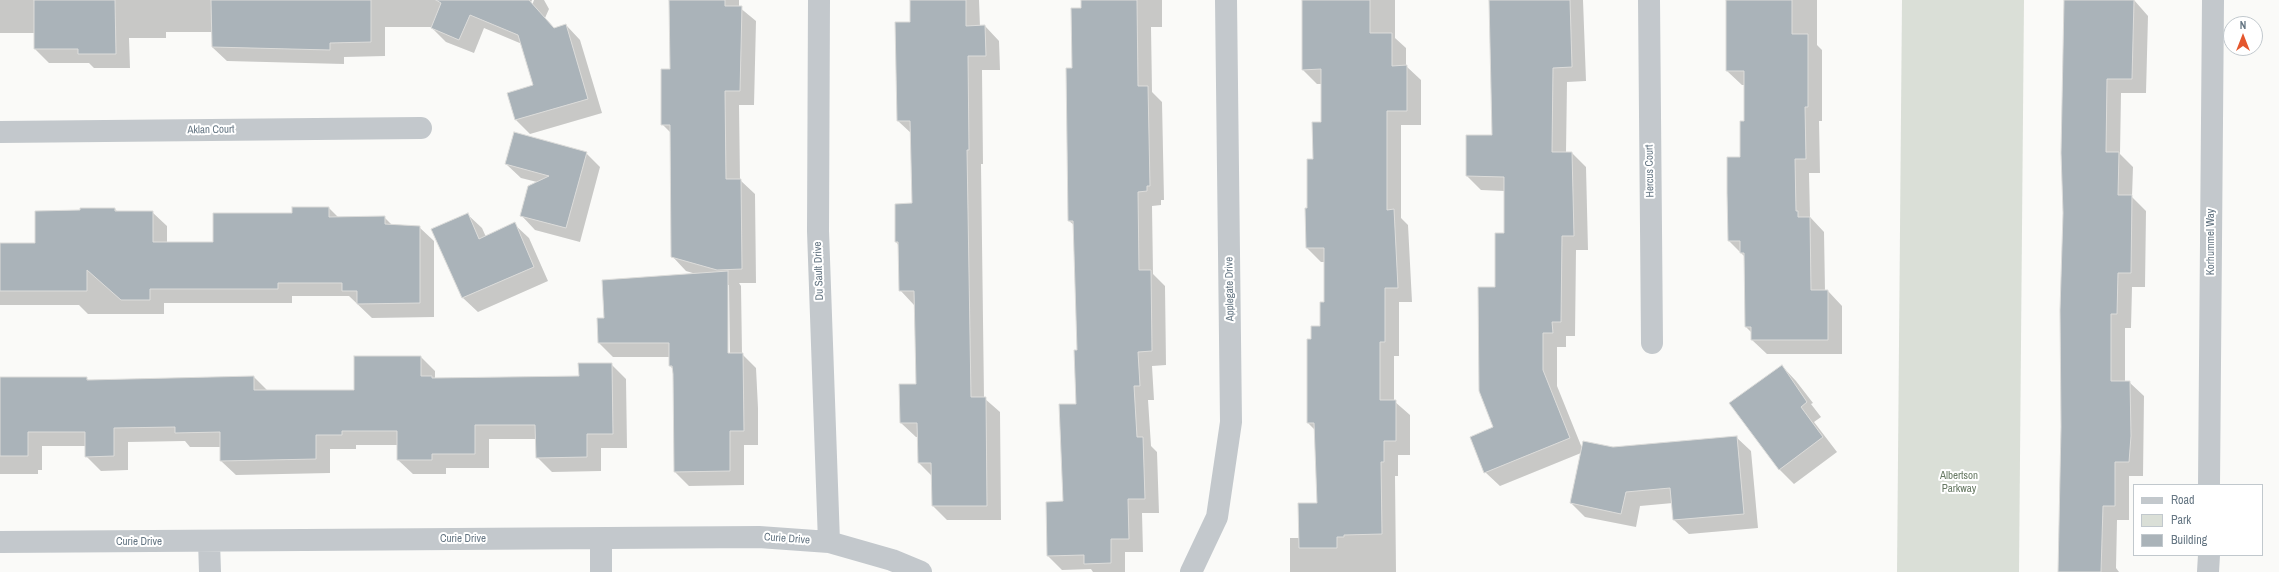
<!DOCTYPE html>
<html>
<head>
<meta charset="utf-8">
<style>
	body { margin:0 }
	#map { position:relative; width:2279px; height:572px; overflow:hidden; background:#fafaf8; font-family:"Archivo Narrow",sans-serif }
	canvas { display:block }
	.legend { position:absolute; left:2133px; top:484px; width:130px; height:72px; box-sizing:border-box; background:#fff; border:1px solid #c1c8cd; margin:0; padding:5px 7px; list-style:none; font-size:12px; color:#657683 }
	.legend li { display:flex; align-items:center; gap:8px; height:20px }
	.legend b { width:20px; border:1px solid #c1c8cd }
	.north { position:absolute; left:2223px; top:16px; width:40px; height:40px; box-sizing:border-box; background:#fff; border:1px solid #c1c8cd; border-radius:50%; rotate:0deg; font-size:11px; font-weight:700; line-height:16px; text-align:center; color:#657683 }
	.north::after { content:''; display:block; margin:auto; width:14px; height:18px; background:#e4572e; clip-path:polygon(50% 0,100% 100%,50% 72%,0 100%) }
</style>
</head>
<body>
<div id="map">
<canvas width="2279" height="572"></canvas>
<ul class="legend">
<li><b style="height:5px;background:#c3c8cc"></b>Road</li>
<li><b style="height:11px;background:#dadfd7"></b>Park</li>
<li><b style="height:11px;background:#aab3b9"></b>Building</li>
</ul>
<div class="north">N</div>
</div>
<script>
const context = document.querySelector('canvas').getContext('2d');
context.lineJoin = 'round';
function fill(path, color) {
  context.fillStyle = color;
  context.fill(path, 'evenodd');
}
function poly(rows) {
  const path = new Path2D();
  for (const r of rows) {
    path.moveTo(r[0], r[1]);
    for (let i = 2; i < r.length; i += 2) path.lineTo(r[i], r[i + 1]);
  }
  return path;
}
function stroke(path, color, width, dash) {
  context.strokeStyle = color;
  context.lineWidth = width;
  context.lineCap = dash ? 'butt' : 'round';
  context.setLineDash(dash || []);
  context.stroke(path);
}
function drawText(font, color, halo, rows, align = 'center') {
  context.font = font + ' "Archivo Narrow",sans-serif';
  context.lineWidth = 4;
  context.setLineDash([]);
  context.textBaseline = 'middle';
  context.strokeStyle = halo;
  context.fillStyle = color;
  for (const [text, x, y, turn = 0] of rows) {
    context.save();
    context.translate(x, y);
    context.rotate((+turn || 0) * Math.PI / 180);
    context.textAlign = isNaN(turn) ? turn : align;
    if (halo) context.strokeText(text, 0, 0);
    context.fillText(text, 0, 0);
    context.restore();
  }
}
fill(poly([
	[1902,0,2024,0,2019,572,1897,572]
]), '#dadfd7');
fill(poly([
	[0,0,532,0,529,7,531,8,534,0,544,0,549,9,545,18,555,29,566,25,580,40,602,113,530,134,516,120,508,94,535,85,522,44,484,28,474,53,446,42,431,27,385,27,385,56,344,57,344,64,227,61,212,47,212,32,166,32,166,38,129,38,130,68,94,68,89,63,49,63,35,49,35,33,0,33],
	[670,0,739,0,739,7,756,21,754,105,739,105,740,180,755,194,756,283,739,283,741,286,742,354,756,368,758,408,758,445,744,445,744,485,689,486,675,472,674,370,670,366,670,357,613,357,599,343,696,274,686,271,672,256,671,133,662,124,671,70],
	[727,285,729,285,730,358,728,358],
	[911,0,979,0,980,27,985,26,999,41,1000,70,982,70,983,164,981,164,984,398,1000,412,1001,520,947,520,933,506,933,477,919,463,918,437,916,437,901,423,917,385,914,305,900,290,899,246,896,242,896,205,913,204,912,134,898,121,911,23],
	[1082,0,1162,0,1162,27,1151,27,1152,92,1162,102,1164,200,1161,200,1161,205,1152,206,1153,274,1165,286,1166,365,1152,366,1154,400,1148,400,1151,446,1157,452,1159,513,1142,513,1143,552,1125,552,1125,572,1093,572,1091,569,1062,570,1048,556,1064,502,1077,405,1078,351,1074,225,1069,221,1073,69],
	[1303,0,1395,0,1395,38,1406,48,1406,66,1421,80,1421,125,1401,125,1401,218,1408,225,1412,302,1399,302,1399,356,1394,356,1394,401,1410,415,1410,455,1398,455,1398,476,1395,476,1396,572,1290,572,1290,538,1300,538,1318,504,1315,430,1308,423,1312,340,1321,327,1325,303,1325,262,1321,262,1307,248,1306,209,1308,209,1314,160,1322,123,1322,84,1317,84,1303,70],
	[1490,0,1583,0,1586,81,1567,82,1566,153,1572,153,1586,167,1588,250,1576,250,1575,336,1566,336,1566,347,1557,347,1557,386,1582,448,1613,448,1736,437,1751,451,1758,528,1689,534,1674,520,1673,503,1640,506,1636,527,1585,517,1571,503,1581,453,1500,486,1485,472,1494,428,1496,288,1505,234,1505,191,1481,190,1467,176,1493,136],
	[1726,0,1817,0,1817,45,1822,50,1822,121,1819,121,1820,173,1809,173,1810,217,1824,232,1825,291,1828,291,1842,306,1842,354,1767,354,1752,340,1752,333,1746,327,1745,257,1729,241,1745,122,1745,85,1742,85,1727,71],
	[2064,0,2134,0,2148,16,2146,93,2121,93,2120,154,2133,167,2132,197,2146,211,2145,287,2132,287,2131,328,2125,328,2125,382,2129,382,2144,396,2143,476,2129,476,2129,520,2117,520,2116,568,2119,572,2059,572,2064,213],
	[586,153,600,167,580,242,535,230,521,215,537,182,521,178,506,164],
	[329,208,339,218,384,217,392,225,419,227,434,241,434,317,372,318,349,296,292,296,292,303,164,303,164,314,88,314,79,305,0,305,0,244,36,244,115,209,118,212,152,212,167,226,167,243,214,243,293,214],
	[467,214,482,228,486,237,514,224,529,238,548,281,478,312,463,298,432,230],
	[421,357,435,371,435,379,580,377,611,364,626,379,627,448,601,448,601,471,552,472,537,457,536,439,489,439,489,468,446,468,446,474,413,474,398,460,398,445,356,445,356,449,330,449,330,473,236,475,221,461,221,447,190,447,185,441,128,442,128,470,101,471,86,456,86,446,42,446,42,470,38,470,38,474,0,474,0,378,86,378,90,381,254,377,268,391,355,391],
	[1782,366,1796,381,1813,403,1811,404,1821,417,1814,422,1837,452,1794,484,1779,469]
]), '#0003');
const building = poly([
	[34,0,115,0,116,54,78,54,78,49,34,49,34,0],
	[211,0,371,0,371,42,330,43,330,50,212,47,211,0],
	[436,0,529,0,554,28,566,24,588,99,515,120,507,93,533,85,518,35,470,15,459,40,431,28,441,3,436,0],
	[669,0,725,0,725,6,742,6,740,91,725,91,726,179,741,179,742,269,717,270,671,257,670,125,661,125,661,69,670,69,669,0],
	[910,0,966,0,966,26,985,25,986,56,968,56,969,150,967,150,971,397,986,397,987,506,932,506,931,463,918,463,917,423,900,423,899,384,916,384,914,291,899,291,898,242,895,242,895,204,912,203,910,121,897,121,895,22,910,22,910,0],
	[1081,0,1137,0,1138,86,1148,86,1150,186,1147,186,1147,191,1138,192,1139,270,1151,270,1152,351,1138,352,1140,386,1134,386,1137,437,1143,437,1145,499,1128,499,1129,539,1111,539,1111,563,1084,564,1084,555,1047,556,1046,502,1063,501,1059,404,1076,404,1074,350,1077,350,1073,221,1068,221,1066,68,1072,68,1071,8,1081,8,1081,0],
	[1302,0,1370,0,1370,33,1392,33,1392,66,1407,65,1407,111,1387,111,1387,210,1394,209,1398,288,1385,288,1385,342,1380,342,1380,400,1396,400,1396,441,1384,441,1384,462,1381,462,1382,534,1344,535,1344,537,1337,537,1337,548,1299,548,1298,503,1317,503,1314,423,1307,423,1307,339,1311,339,1311,326,1320,326,1320,302,1324,302,1324,248,1306,248,1305,208,1307,208,1307,159,1313,159,1312,122,1321,122,1321,69,1302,70,1302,0],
	[1489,0,1570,0,1572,67,1553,68,1552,152,1572,152,1574,236,1562,236,1561,322,1552,322,1553,333,1543,333,1543,370,1570,438,1484,473,1470,437,1493,427,1479,391,1478,287,1495,287,1495,233,1504,233,1504,177,1466,176,1466,135,1492,135,1489,0],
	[1726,0,1792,0,1792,34,1808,34,1808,107,1805,107,1806,159,1795,159,1796,211,1798,211,1798,217,1810,217,1811,290,1828,290,1828,340,1751,340,1751,327,1745,327,1744,253,1740,253,1740,241,1728,241,1727,193,1727,157,1740,157,1740,121,1744,121,1744,71,1726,71,1726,0],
	[2064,0,2134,0,2132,79,2107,79,2106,152,2119,152,2118,195,2132,195,2131,273,2118,273,2117,314,2111,314,2111,381,2130,381,2131,436,2129,462,2115,462,2115,506,2103,506,2101,572,2058,572,2061,427,2060,310,2063,213,2061,153,2064,0],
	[514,132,587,152,566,228,520,216,528,186,549,176,505,164,514,132],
	[292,207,329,207,329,217,385,216,385,224,420,226,420,303,357,304,357,291,342,291,342,283,278,283,278,289,150,289,150,300,121,300,87,270,87,291,0,291,0,243,35,243,35,211,80,210,80,208,115,208,115,211,153,211,153,242,213,242,213,213,292,213,292,207],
	[468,213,479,239,515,222,534,267,462,298,431,229,468,213],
	[728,271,728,353,743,353,744,431,730,431,730,471,674,472,673,374,672,366,669,366,669,343,598,343,597,318,604,318,602,280,728,271],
	[354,356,421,356,421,376,432,376,432,378,579,376,578,363,612,363,613,434,587,434,587,457,536,458,535,425,475,425,475,454,432,454,432,460,397,460,397,431,342,431,342,435,316,435,316,459,220,461,220,432,175,433,175,427,114,428,114,456,85,457,85,432,28,432,28,456,0,456,0,377,87,377,87,380,254,376,254,390,354,390,354,356],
	[1782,365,1807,402,1801,407,1823,437,1779,470,1729,403,1782,365],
	[1737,436,1744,514,1673,520,1670,488,1626,492,1621,514,1570,503,1583,441,1613,447,1737,436]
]);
fill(building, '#aab3b9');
stroke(building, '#dcdcda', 1);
stroke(poly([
	[819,0,818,231,829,542],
	[1649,0,1652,343],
	[0,132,421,128],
	[2209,485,2213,0],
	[601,539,601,572],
	[209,541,210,572],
	[0,542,759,537,829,542,892,560,921,572],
	[1191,572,1217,517,1231,422,1226,0],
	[2208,572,2209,555]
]), '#c3c8cc', 22);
drawText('11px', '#657683', '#fff', [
	["Aklan Court",211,130,-1],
	["Hercus Court",1650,171,-91],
	["Korhummel Way",2211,242,-90],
	["Du Sault Drive",819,271,-92],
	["Applegate Drive",1230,289,-91],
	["Curie Drive",463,539],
	["Curie Drive",787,539,4],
	["Curie Drive",139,542]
]);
drawText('11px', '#687a64', '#fff', [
	["Albertson",1959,476],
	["Parkway",1959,489]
]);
</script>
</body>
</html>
